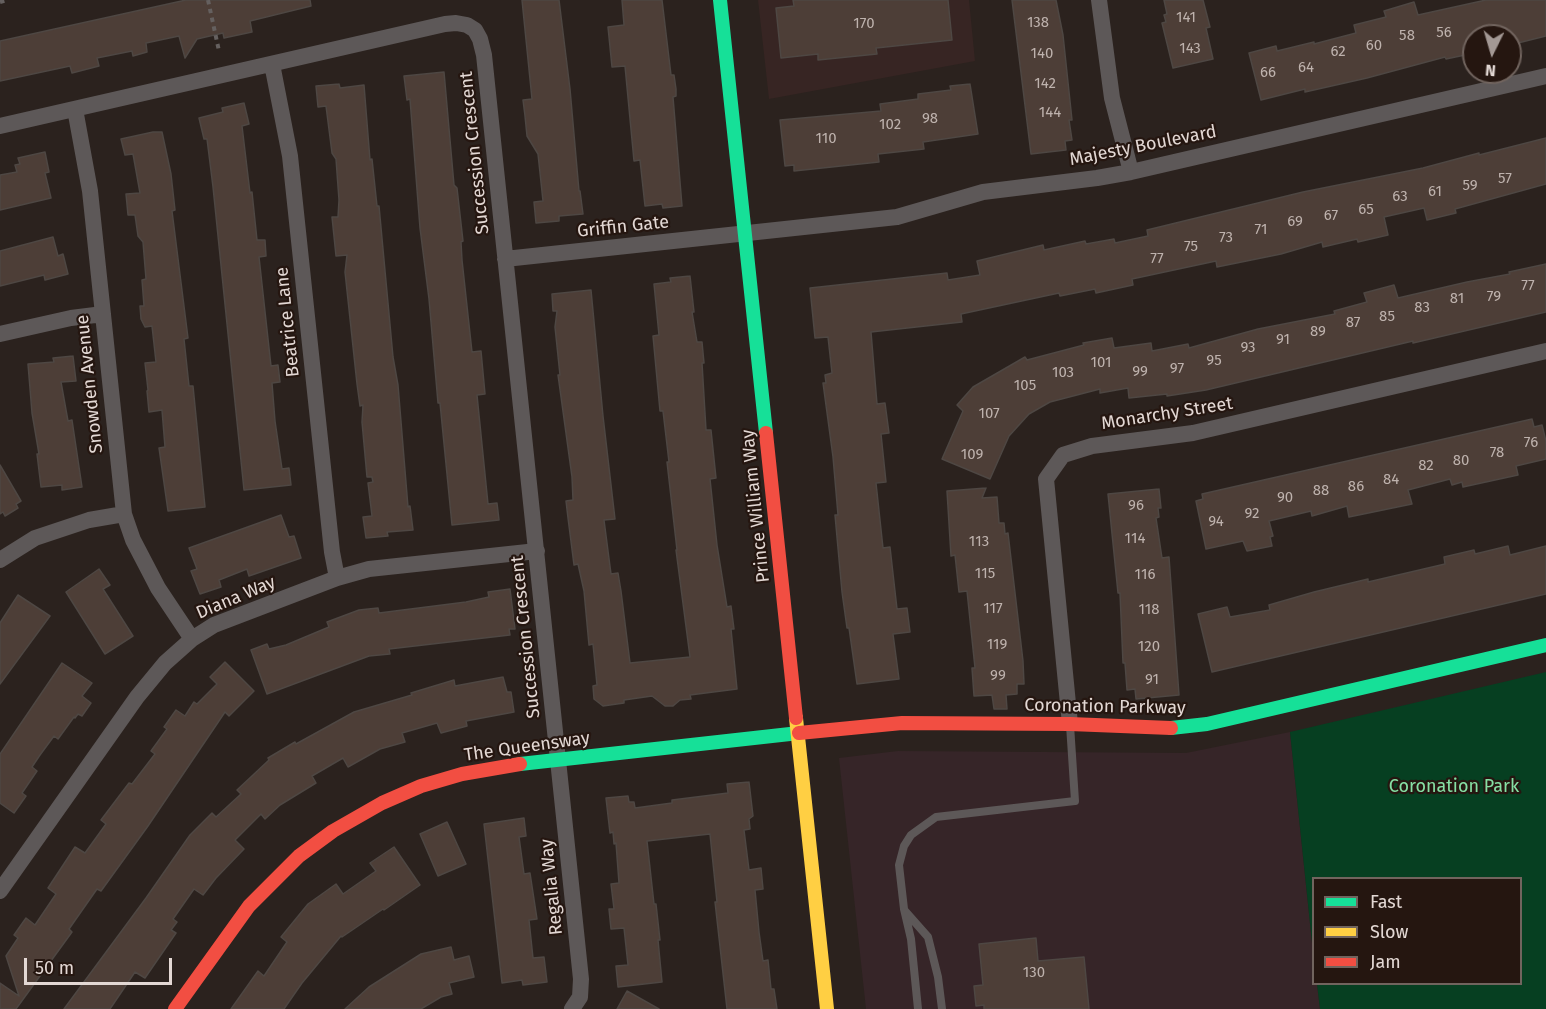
<!DOCTYPE html>
<html>
<head>
<meta charset="utf-8">
<style>
	body { margin:0 }
	#map { position:relative; width:1546px; height:1009px; overflow:hidden; background:#2b221e; font-family:"Fira Sans",sans-serif }
	canvas { display:block }
	.legend { position:absolute; left:1312px; top:877px; width:210px; height:108px; box-sizing:border-box; background:#251610; border:2px solid #71645e; margin:0; padding:8px 10px; list-style:none; font-size:18px; color:#e3d8d4 }
	.legend li { display:flex; align-items:center; gap:12px; height:30px }
	.legend b { width:30px; border:2px solid #71645e }
	.north { position:absolute; left:1462px; top:24px; width:60px; height:60px; box-sizing:border-box; background:#251610; border:2px solid #71645e; border-radius:50%; rotate:185deg; font-size:16px; font-weight:700; line-height:24px; text-align:center; color:#e3d8d4 }
	.north::after { content:''; display:block; margin:auto; width:21px; height:27px; background:#a39894; clip-path:polygon(50% 0,100% 100%,50% 72%,0 100%) }
	.scale { position:absolute; left:24px; top:958px; width:148px; height:27px; box-sizing:border-box; border:3px solid #e3d8d4; border-top:0; padding-left:8px; font-size:18px; line-height:21px; white-space:nowrap; color:#e3d8d4; -webkit-text-stroke:4px #251610; paint-order:stroke }
</style>
</head>
<body>
<div id="map">
<canvas width="1546" height="1009"></canvas>
<ul class="legend">
<li><b style="height:8px;background:#16e098"></b>Fast</li>
<li><b style="height:8px;background:#ffcf43"></b>Slow</li>
<li><b style="height:8px;background:#f24e42"></b>Jam</li>
</ul>
<div class="north">N</div>
<div class="scale">50 m</div>
</div>
<script>
const context = document.querySelector('canvas').getContext('2d');
context.lineJoin = 'round';
function fill(path, color) {
  context.fillStyle = color;
  context.fill(path, 'evenodd');
}
function poly(rows) {
  const path = new Path2D();
  for (const r of rows) {
    path.moveTo(r[0], r[1]);
    for (let i = 2; i < r.length; i += 2) path.lineTo(r[i], r[i + 1]);
  }
  return path;
}
function stroke(path, color, width, dash) {
  context.strokeStyle = color;
  context.lineWidth = width;
  context.lineCap = dash ? 'butt' : 'round';
  context.setLineDash(dash || []);
  context.stroke(path);
}
function drawText(font, color, halo, rows, align = 'center') {
  context.font = font + ' "Fira Sans",sans-serif';
  context.lineWidth = 4.5;
  context.setLineDash([]);
  context.textBaseline = 'middle';
  context.strokeStyle = halo;
  context.fillStyle = color;
  for (const [text, x, y, turn = 0] of rows) {
    context.save();
    context.translate(x, y);
    context.rotate((+turn || 0) * Math.PI / 180);
    context.textAlign = isNaN(turn) ? turn : align;
    if (halo) context.strokeText(text, 0, 0);
    context.fillText(text, 0, 0);
    context.restore();
  }
}
fill(poly([
	[758,0,969,0,975,61,769,99]
]), '#372523');
fill(poly([
	[1290,732,1313,952,1314,984,1317,984,1320,1009,866,1009,839,758,898,751,1186,753]
]), '#362528');
fill(poly([
	[1546,672,1546,1009,1320,1009,1317,984,1520,984,1520,878,1314,878,1313,952,1290,732]
]), '#063f21');
const building = poly([
	[186,0,310,0,311,6,250,21,252,32,224,38,223,33,197,39,185,58,179,36,146,43,147,52,133,56,132,51,97,58,99,66,72,73,70,66,0,81,0,41,186,0],
	[522,0,559,0,570,89,579,191,580,191,583,214,559,216,559,221,536,223,534,202,543,201,538,154,527,136,525,116,523,100,532,99,522,0],
	[622,0,662,0,671,75,674,75,676,89,676,96,673,97,682,206,663,208,662,204,645,206,640,160,634,161,625,66,612,67,608,27,624,25,622,0],
	[793,0,948,0,952,40,876,48,877,54,818,60,818,54,781,58,776,8,794,6,793,0],
	[1012,0,1056,0,1063,35,1072,120,1069,120,1072,140,1065,141,1066,150,1031,154,1012,0],
	[1164,0,1203,0,1210,27,1206,28,1213,59,1173,68,1162,23,1166,22,1164,15,1167,14,1164,0],
	[1486,0,1546,0,1546,36,1510,45,1510,36,1474,36,1474,45,1463,48,1465,55,1446,59,1445,57,1367,78,1305,92,1305,89,1261,100,1249,53,1276,46,1277,51,1314,42,1314,44,1356,33,1354,25,1386,17,1384,11,1414,2,1418,15,1486,0],
	[444,72,454,185,457,188,463,241,461,242,462,260,472,352,481,351,485,394,477,395,488,504,497,503,499,520,452,525,440,403,438,403,429,299,420,228,410,99,407,100,404,76,444,72],
	[339,84,340,88,364,85,370,160,372,159,377,206,379,206,393,357,398,385,408,507,410,506,413,530,387,532,388,536,366,538,363,517,372,516,368,483,373,482,372,477,367,477,362,422,363,405,360,406,357,384,345,272,347,255,336,256,332,217,338,217,339,200,336,159,332,153,326,106,318,107,316,86,339,84],
	[970,84,978,134,923,142,924,149,878,154,879,162,794,171,794,165,785,166,780,120,881,111,880,104,918,99,918,94,951,90,950,86,970,84],
	[244,103,249,124,242,126,250,193,252,192,257,240,265,240,266,256,259,257,271,366,278,365,280,382,272,383,275,421,282,469,289,468,291,485,244,490,213,187,207,139,204,139,199,118,223,112,222,108,244,103],
	[153,132,162,132,171,174,175,210,172,211,188,338,184,339,189,386,193,386,205,507,168,511,159,448,165,447,162,410,149,412,147,391,148,390,145,363,156,362,152,326,145,327,141,319,140,306,144,306,142,280,146,279,143,242,138,236,135,215,128,215,126,194,140,193,133,154,125,155,121,139,153,132],
	[1546,138,1546,184,1455,209,1456,213,1427,220,1424,208,1384,217,1388,235,1358,242,1357,239,1323,247,1322,242,1281,254,1217,267,1216,261,1132,279,1133,285,1096,293,1095,289,1060,296,1059,293,961,314,962,322,871,332,877,404,885,403,889,433,881,434,886,482,876,483,883,548,890,547,897,609,907,608,910,632,893,634,899,679,857,684,849,628,847,628,842,592,835,515,838,515,833,457,823,383,826,383,825,375,832,373,828,337,815,338,810,288,947,273,948,280,980,275,977,261,1043,245,1044,250,1085,241,1086,244,1114,239,1115,243,1148,236,1147,230,1303,192,1423,168,1479,153,1479,155,1546,138],
	[45,152,49,172,45,173,51,198,0,210,0,175,17,172,15,165,20,164,18,158,45,152],
	[53,237,58,256,63,254,68,274,45,280,44,275,0,286,0,251,53,237],
	[1546,264,1546,312,1413,343,1413,341,1206,390,1167,396,1167,394,1129,398,1128,388,1100,393,1100,389,1050,402,1029,414,1009,436,990,479,942,459,963,411,957,405,973,387,1025,357,1027,360,1084,345,1083,343,1112,338,1114,348,1151,343,1152,351,1188,344,1189,348,1258,329,1335,314,1334,311,1367,302,1364,293,1394,285,1398,298,1467,282,1510,274,1509,272,1546,264],
	[690,276,694,312,692,312,697,342,702,342,704,363,702,363,706,430,711,430,716,478,710,479,717,545,727,607,731,606,734,629,731,629,737,689,690,695,691,699,680,700,673,706,665,706,652,696,624,700,624,703,603,706,594,699,593,686,597,685,593,644,589,645,584,591,578,564,574,565,568,518,566,501,573,500,572,477,558,375,560,375,555,327,557,311,553,311,552,294,591,290,603,416,615,519,604,520,611,574,618,573,621,591,630,663,690,657,676,550,677,550,667,462,669,462,663,411,660,411,653,336,659,335,654,284,671,282,670,278,690,276],
	[73,356,76,381,61,382,68,421,72,420,82,487,62,490,62,485,41,487,37,454,39,454,32,413,28,364,54,362,53,358,73,356],
	[1532,419,1534,427,1542,425,1546,441,1546,459,1516,466,1518,475,1463,487,1462,482,1452,485,1450,479,1408,490,1412,504,1349,517,1347,506,1312,516,1311,511,1269,521,1273,536,1270,537,1272,546,1247,551,1243,541,1206,549,1196,501,1203,499,1202,494,1532,419],
	[0,465,21,501,16,504,18,508,5,516,3,512,0,514,0,465],
	[986,488,982,498,997,497,999,523,1004,523,1005,534,1008,533,1023,661,1024,684,1017,684,1017,694,1006,695,1007,709,994,709,992,695,974,696,972,668,975,668,967,591,959,592,955,555,951,556,947,491,986,488],
	[1159,489,1161,508,1158,508,1159,517,1156,518,1162,558,1169,557,1179,695,1136,699,1135,689,1127,690,1125,663,1123,663,1120,593,1118,593,1108,494,1159,489],
	[281,515,289,537,294,536,301,558,249,576,247,569,219,580,221,587,200,594,191,571,197,569,189,548,281,515],
	[1508,546,1510,555,1546,546,1546,594,1212,672,1198,614,1227,607,1230,617,1270,610,1269,605,1314,592,1368,579,1368,582,1445,564,1444,557,1474,550,1475,554,1508,546],
	[99,569,110,585,103,589,133,636,105,654,66,592,99,569],
	[510,589,515,629,509,629,510,635,389,649,390,654,369,656,267,694,251,650,267,644,269,649,286,645,329,627,327,622,359,610,378,608,379,613,466,602,489,597,488,592,510,589],
	[18,595,50,616,0,684,0,623,18,595],
	[225,662,254,691,229,716,225,712,148,826,101,891,97,889,69,929,72,932,16,1009,0,1009,0,983,19,996,6,956,18,938,14,935,26,918,35,925,56,894,48,888,75,847,85,853,106,824,101,820,129,783,132,784,155,754,151,751,167,729,164,727,176,710,185,716,194,702,197,704,217,684,210,677,225,662],
	[62,663,92,683,82,696,91,703,82,716,78,714,75,718,74,717,58,739,54,736,40,755,32,767,37,771,22,793,26,796,14,813,0,803,0,754,62,663],
	[503,677,507,692,511,692,514,712,466,721,467,726,441,733,437,723,402,733,405,742,380,749,348,767,343,758,312,776,316,783,280,805,265,819,261,814,235,840,244,849,216,878,203,895,194,889,173,919,177,922,171,930,176,933,145,978,135,972,110,1009,64,1009,146,898,190,835,212,813,216,817,241,794,237,790,269,760,268,758,295,742,296,744,354,712,412,695,411,693,454,680,455,686,503,677],
	[749,782,753,816,749,819,750,829,744,830,749,870,761,868,763,889,755,890,759,932,763,961,768,960,771,989,774,989,777,1009,727,1009,715,902,717,902,710,834,647,841,654,904,656,904,660,940,658,940,662,982,618,987,616,966,628,965,624,928,611,929,609,909,614,909,611,884,619,883,616,843,614,844,613,832,610,833,606,798,628,796,629,802,634,802,635,808,672,803,672,800,728,793,727,784,749,782],
	[524,818,526,836,519,837,524,874,530,873,537,919,529,920,533,958,544,957,547,982,523,985,522,980,502,983,484,824,524,818],
	[447,822,466,864,438,876,420,834,447,822],
	[394,847,420,885,384,910,383,909,342,937,341,936,302,983,284,1009,231,1009,258,971,264,976,287,942,281,937,308,904,336,884,343,894,376,871,370,863,394,847],
	[1036,938,1038,961,1084,957,1089,1009,984,1009,984,1005,976,1006,974,986,983,985,979,944,1036,938],
	[451,947,454,960,469,956,474,977,449,983,452,994,441,997,421,1009,345,1009,369,987,421,954,451,947],
	[627,991,659,1009,617,1009,627,991]
]);
fill(building, '#4d3e37');
stroke(building, '#4e4743', 1.5);
stroke(poly([
	[208,0,219,51],
	[0,2,7,0]
]), '#65605f', 4, [4.5, 4.5]);
stroke(poly([
	[905,911,928,937,938,977,942,1009],
	[918,1009,911,939,904,909,899,865,904,846,911,835,936,817,1075,801,1070,725]
]), '#5d5858', 8);
stroke(poly([
	[1099,0,1112,98,1131,172],
	[272,64,290,156,332,552,337,578],
	[75,109,90,191,124,514,133,540,145,563,158,588,192,639],
	[0,126,445,24,456,23,467,25,475,30,480,39,484,55,581,979,580,997,572,1009],
	[505,259,897,217,983,192,1097,178,1131,172,1546,76],
	[0,334,71,318,103,314],
	[0,560,35,538,89,520,124,514],
	[1070,724,1046,479,1063,455,1092,446,1193,433,1546,351],
	[0,891,137,697,165,663,192,639,214,625,337,578,369,569,537,551]
]), '#5d5858', 16);
stroke(poly([
	[720,0,766,433],
	[1171,728,1207,724,1546,645],
	[520,764,799,733]
]), '#16e098', 14);
stroke(poly([
	[796,718,827,1009]
]), '#ffcf43', 14);
stroke(poly([
	[766,433,796,718],
	[799,733,902,723,1070,724,1171,728],
	[175,1009,249,906,299,856,333,831,382,803,421,786,462,774,520,764]
]), '#f24e42', 14);
drawText('15px', '#beb2ad', null, [
	["141",1186,18],
	["138",1038,23],
	["170",864,24],
	["56",1444,33],
	["58",1407,36],
	["60",1374,46],
	["143",1190,49],
	["62",1338,52],
	["140",1042,54],
	["64",1306,68],
	["66",1268,73],
	["142",1045,84],
	["144",1050,113],
	["98",930,119],
	["102",890,125],
	["110",826,139],
	["57",1505,179],
	["59",1470,186],
	["61",1435,192],
	["63",1400,197],
	["65",1366,210],
	["67",1331,216],
	["69",1295,222],
	["71",1261,230],
	["73",1226,238],
	["75",1191,247],
	["77",1157,259],
	["77",1528,286],
	["79",1494,297],
	["81",1457,299],
	["83",1422,308],
	["85",1387,317],
	["87",1353,323],
	["89",1318,332],
	["91",1283,340],
	["93",1248,348],
	["95",1214,361],
	["101",1101,363],
	["97",1177,369],
	["99",1140,372],
	["103",1063,373],
	["105",1025,386],
	["107",989,414],
	["76",1531,443],
	["78",1497,453],
	["109",972,455],
	["80",1461,461],
	["82",1426,466],
	["84",1391,480],
	["86",1356,487],
	["88",1321,491],
	["90",1285,498],
	["96",1136,506],
	["92",1252,514],
	["94",1216,522],
	["114",1135,539],
	["113",979,542],
	["115",985,574],
	["116",1145,575],
	["117",993,609],
	["118",1149,610],
	["119",997,645],
	["120",1149,647],
	["99",998,676],
	["91",1152,680],
	["130",1034,973]
]);
drawText('18px', '#e3d8d4', '#251610', [
	["Majesty Boulevard",1143,146,-11],
	["Succession Crescent",475,153,-96],
	["Griffin Gate",623,227,-6],
	["Beatrice Lane",288,322,-96],
	["Snowden Avenue",90,384,-96],
	["Monarchy Street",1167,414,-9],
	["Prince William Way",756,506,-96],
	["Diana Way",236,598,-23],
	["Succession Crescent",526,637,-96],
	["Coronation Parkway",1105,707,1],
	["The Queensway",527,747,-8],
	["Regalia Way",552,887,-96]
]);
drawText('18px', '#86e0a4', '#251610', [
	["Coronation Park",1454,787]
]);
</script>
</body>
</html>
